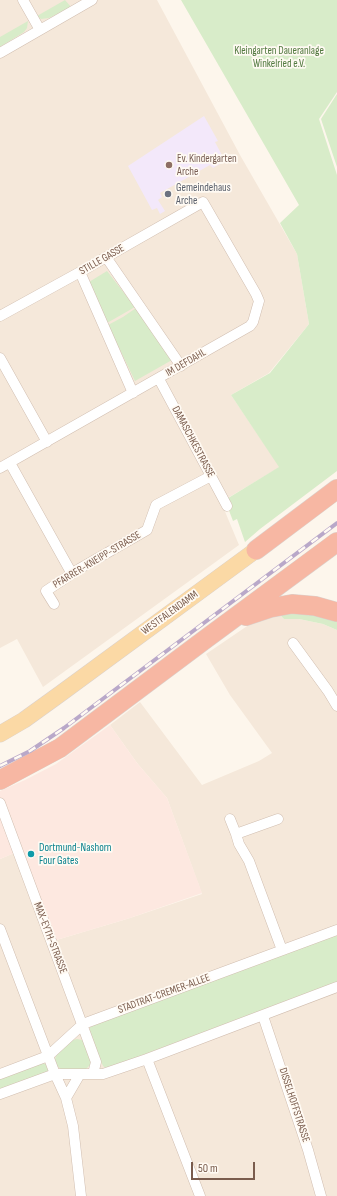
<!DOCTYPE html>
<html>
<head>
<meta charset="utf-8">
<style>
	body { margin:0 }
	#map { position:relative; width:337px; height:1196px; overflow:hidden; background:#fdf6ec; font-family:"Sofia Sans Condensed",sans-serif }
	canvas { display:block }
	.scale { position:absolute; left:191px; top:1162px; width:64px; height:18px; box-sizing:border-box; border:2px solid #7a5c4d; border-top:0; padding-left:5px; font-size:12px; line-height:14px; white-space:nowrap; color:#7a5c4d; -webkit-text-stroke:3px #fffaf3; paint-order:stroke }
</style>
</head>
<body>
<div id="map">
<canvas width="337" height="1196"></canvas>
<div class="scale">50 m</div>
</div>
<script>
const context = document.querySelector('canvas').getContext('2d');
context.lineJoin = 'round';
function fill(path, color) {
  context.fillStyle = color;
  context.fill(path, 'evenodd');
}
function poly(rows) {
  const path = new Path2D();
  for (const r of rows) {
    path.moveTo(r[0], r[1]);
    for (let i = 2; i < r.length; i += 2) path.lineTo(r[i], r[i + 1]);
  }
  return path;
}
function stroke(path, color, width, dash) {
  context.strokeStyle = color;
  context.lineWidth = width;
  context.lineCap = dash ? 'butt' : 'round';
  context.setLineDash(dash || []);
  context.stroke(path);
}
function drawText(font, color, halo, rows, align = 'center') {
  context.font = font + ' "Sofia Sans Condensed",sans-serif';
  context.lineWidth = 3.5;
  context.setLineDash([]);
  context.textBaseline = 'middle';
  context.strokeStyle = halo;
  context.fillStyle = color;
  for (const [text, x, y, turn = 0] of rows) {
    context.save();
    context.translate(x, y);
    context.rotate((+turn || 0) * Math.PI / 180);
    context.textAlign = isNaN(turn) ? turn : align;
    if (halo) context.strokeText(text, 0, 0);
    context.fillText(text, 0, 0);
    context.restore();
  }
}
fill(poly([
	[0,0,157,0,240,155,297,254,309,324,269,373,231,395,280,467,221,502,239,545,43,687,17,639,0,648],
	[279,614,284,619,299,619,323,624,337,630,337,1196,0,1196,0,859,19,851,53,941,130,918,202,894,167,798,137,763,110,725,140,702,202,785,259,761,272,753,230,695,206,654,259,618]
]), '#f5e8da');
fill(poly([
	[110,725,137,763,167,798,202,893,130,918,53,941,19,851,0,859,0,791,25,780,56,764]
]), '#fde8e0');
fill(poly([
	[204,116,218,141,215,142,225,161,213,168,210,165,160,193,162,197,158,200,165,211,160,214,157,208,152,210,128,166]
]), '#f3e8fa');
fill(poly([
	[65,0,71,7,49,18,41,19,37,16],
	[181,0,337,0,337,92,319,119,337,175,337,471,260,529,245,542,237,519,233,521,225,500,279,467,231,395,270,373,309,324,297,254,280,223,299,205],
	[28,21,27,28,24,32,0,47,0,37],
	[337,94,337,167,321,119],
	[107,271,135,307,107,323,89,282],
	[136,308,172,360,135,381,108,325,123,317],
	[293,611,337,619,337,630,323,624,299,619,284,619,279,614],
	[337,933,337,982,108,1068,104,1067,102,1064,90,1031,90,1027,93,1025],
	[77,1039,82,1040,86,1044,91,1061,90,1065,86,1069,62,1070,56,1065,55,1059,57,1054,73,1040],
	[43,1063,47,1065,48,1071,47,1072,0,1090,0,1079]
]), '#d8ecc9');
const street = poly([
	[23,0,40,30],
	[0,53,92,0],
	[106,257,181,366],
	[80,272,133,393],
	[0,316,80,272,203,202,256,294,259,301,253,322,250,326,0,468],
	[0,358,47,442],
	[159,379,227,506],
	[10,463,72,574],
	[54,604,46,591,79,569,147,530,156,505,211,476],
	[293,643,328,691,337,706],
	[0,803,96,1062,93,1074],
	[230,819,236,834],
	[278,819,236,834,239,844,249,861,282,950],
	[0,929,55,1074,66,1098,73,1126,81,1196],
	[263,1016,308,1150,321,1196],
	[147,1059,200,1196],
	[0,1074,48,1056,83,1024,337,930],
	[0,1094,55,1074,103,1074,147,1059,337,987],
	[66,1098,80,1074]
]);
const primary = poly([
	[0,734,24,720,60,694,256,550]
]);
const highway = poly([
	[256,550,337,489],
	[246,616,270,608,292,604,315,606,337,612],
	[0,780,60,748,207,638,337,542]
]);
stroke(street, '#d1beb0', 11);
stroke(primary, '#dad1cd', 17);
stroke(highway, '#dad1cd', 20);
stroke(street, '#fff', 10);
stroke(primary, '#fbd9a5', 16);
stroke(highway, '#f7b7a3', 19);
const rail = poly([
	[0,766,30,751,64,728,337,523]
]);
stroke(rail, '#b9a8c9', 4);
stroke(rail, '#fffaf3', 2.5, [8]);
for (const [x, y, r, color] of [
	[169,165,4,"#8d6e63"],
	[168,194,4,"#6b7280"],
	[31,854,4,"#0f9aa8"]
]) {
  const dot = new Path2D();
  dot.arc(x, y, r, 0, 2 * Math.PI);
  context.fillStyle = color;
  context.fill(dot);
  stroke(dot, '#fffaf3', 1.5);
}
drawText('11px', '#537a41', '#fffaf3', [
	["Kleingarten Daueranlage",279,51],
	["Winkelried e.V.",279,64]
]);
drawText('11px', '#785e54', '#fffaf3', [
	["Ev. Kindergarten",177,159],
	["Arche",177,172]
], 'left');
drawText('11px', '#5b616d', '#fffaf3', [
	["Gemeindehaus",176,188],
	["Arche",176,201]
], 'left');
drawText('11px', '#7a5c4d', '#fffaf3', [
	["STILLE GASSE",102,260,-30],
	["IM DEFDAHL",186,363,-30],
	["DAMASCHKESTRASSE",193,442,62],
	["PFARRER-KNEIPP-STRASSE",97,560,-31],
	["WESTFALENDAMM",170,613,-36],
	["MAX-EYTH-STRASSE",50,938,69],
	["STADTRAT-CREMER-ALLEE",164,994,-20],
	["DISSELHOFFSTRASSE",294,1105,72]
]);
drawText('11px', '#0d838f', '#fffaf3', [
	["Dortmund-Nashorn",39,848],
	["Four Gates",39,861]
], 'left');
</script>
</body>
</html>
